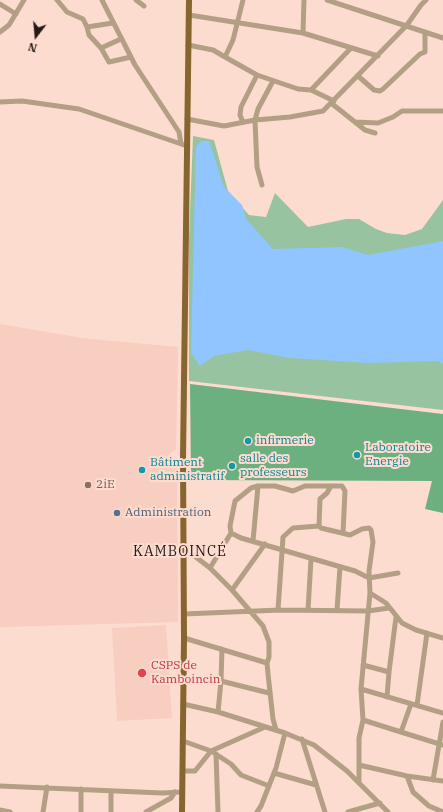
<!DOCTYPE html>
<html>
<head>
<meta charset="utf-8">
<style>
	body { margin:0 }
	#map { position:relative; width:443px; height:812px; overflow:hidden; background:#fddcd0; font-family:"IBM Plex Serif",serif }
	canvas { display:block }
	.north { position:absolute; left:16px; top:16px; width:40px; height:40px; -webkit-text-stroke:3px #fddcd0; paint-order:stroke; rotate:196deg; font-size:11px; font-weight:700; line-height:16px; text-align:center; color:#261a16 }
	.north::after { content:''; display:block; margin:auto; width:14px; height:18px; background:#261a16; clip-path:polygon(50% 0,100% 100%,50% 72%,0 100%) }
</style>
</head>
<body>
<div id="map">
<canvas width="443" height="812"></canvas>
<div class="north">N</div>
</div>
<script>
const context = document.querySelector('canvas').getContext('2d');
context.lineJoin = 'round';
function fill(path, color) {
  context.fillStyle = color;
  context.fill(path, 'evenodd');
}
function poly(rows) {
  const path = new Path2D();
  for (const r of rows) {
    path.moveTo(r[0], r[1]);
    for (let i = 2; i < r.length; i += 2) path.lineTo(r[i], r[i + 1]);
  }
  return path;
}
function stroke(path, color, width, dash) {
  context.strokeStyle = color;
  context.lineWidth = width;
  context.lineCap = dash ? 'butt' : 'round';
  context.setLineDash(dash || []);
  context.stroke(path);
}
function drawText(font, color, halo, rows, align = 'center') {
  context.font = font + ' "IBM Plex Serif",serif';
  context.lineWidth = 4;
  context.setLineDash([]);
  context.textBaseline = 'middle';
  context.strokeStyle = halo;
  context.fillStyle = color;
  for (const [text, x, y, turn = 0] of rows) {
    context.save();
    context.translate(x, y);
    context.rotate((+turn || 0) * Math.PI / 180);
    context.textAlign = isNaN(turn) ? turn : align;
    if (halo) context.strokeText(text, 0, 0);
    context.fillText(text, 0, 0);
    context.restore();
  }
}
fill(poly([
	[0,324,82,338,178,347,176,450,173,451,169,455,170,462,177,465,178,622,0,627],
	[166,625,172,718,117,721,112,628]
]), '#f7cebf');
fill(poly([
	[193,136,214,140,228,191,249,215,266,217,275,193,308,227,346,219,359,219,376,229,387,233,405,235,422,229,443,200,443,410,189,381,189,238]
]), '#97c3a1');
fill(poly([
	[190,384,443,414,443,513,425,509,432,481,191,480]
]), '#6db07f');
fill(poly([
	[201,141,209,141,224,187,242,205,246,219,273,249,342,247,368,255,443,241,443,364,438,361,368,363,289,358,248,350,214,356,200,366,191,353,196,147]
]), '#90c5ff');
stroke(poly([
	[57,0,67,12,83,19,87,27],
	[102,0,135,65,179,132,181,144],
	[136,0,144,6],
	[327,0,443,38],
	[0,4,16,14],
	[189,15,303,33,378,56],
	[113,23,87,27,89,35,101,48,121,39],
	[0,32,9,25,24,0],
	[303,33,304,0],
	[188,45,213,50,225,57,233,40,243,0],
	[101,48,109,62,131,57],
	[225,57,257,75,298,89,311,90,334,101],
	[358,76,374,90,380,91,383,89,420,54,425,52,425,33],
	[311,90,351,48],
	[0,102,22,101,79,109,187,146],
	[331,103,365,130,375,133],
	[187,119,224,126,255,120,258,109,273,81],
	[243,122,240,115,241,107,257,75],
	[355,122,378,123,393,117,402,111,443,111],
	[262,185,257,167,255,120,290,117,323,111,407,25,421,5,426,0],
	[258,486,251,488,235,501,230,526,231,533,241,538,355,571,369,578,398,573],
	[331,486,327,493,320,499,319,526,321,528,350,535,362,529,369,528,371,530,373,542,369,571,370,593,361,689,363,720,359,738,359,783],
	[253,541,258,486,275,486,293,491,305,486,342,486,345,491,343,533],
	[183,551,192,554,210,568,232,590,263,626,269,642,269,657,267,663,268,674,273,719,276,730],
	[210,568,231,533],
	[232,590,265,544],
	[370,593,386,603,402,623,416,630,443,638],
	[278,610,283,537,293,528,319,526],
	[308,610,311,559],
	[337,610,340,567],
	[184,614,280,610,368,611,389,608],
	[184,638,267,663],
	[363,665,389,672,396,617],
	[221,681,269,693],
	[361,689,443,713],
	[387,697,389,672],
	[183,704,218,712,285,733,314,745,347,771,388,812],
	[417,705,427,633],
	[218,712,221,681,222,649],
	[363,720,401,732,411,704],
	[401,732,443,745],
	[302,739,325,812],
	[183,741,211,751,265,727],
	[216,754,218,812],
	[359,765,407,776,443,781],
	[183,771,195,771,211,751,231,764,241,775,269,786],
	[274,773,316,785],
	[407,776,413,792,429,806,443,812],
	[433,780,443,722],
	[0,786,162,793,182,792],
	[81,789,81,812],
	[111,791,111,812],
	[0,810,10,812],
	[43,812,47,787],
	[146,812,171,798,175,792],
	[257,812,261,806,276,768,285,733],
	[348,812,380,803]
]), '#b39f84', 5);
stroke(poly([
	[182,812,184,638,183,458,189,0]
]), '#87652e', 6);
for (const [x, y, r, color] of [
	[248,441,4,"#0f9aa8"],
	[357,455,4,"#0f9aa8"],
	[232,466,4,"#0f9aa8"],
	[142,470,4,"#0f9aa8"],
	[88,485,4,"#8d6e63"],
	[117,513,4,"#5c6f8a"],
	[142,673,5,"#e0444e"]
]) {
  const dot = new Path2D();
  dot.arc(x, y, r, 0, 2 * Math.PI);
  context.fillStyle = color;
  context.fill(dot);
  stroke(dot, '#fddcd0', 1.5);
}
drawText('12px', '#0d838f', '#fddcd0', [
	["infirmerie",256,441],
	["Laboratoire",365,448],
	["Energie",365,462],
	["salle des",240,459],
	["professeurs",240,473],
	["Bâtiment",150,463],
	["administratif",150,477]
], 'left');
drawText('12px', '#785e54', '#fddcd0', [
	["2iE",96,485]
], 'left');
drawText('12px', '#4e5e75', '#fddcd0', [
	["Administration",125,513]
], 'left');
drawText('12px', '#be3a42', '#fddcd0', [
	["CSPS de",151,666],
	["Kamboincin",151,680]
], 'left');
context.letterSpacing = '1px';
drawText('14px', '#261a16', '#fddcd0', [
	["KAMBOINCÉ",180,552]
]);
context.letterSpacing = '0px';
</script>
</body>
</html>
